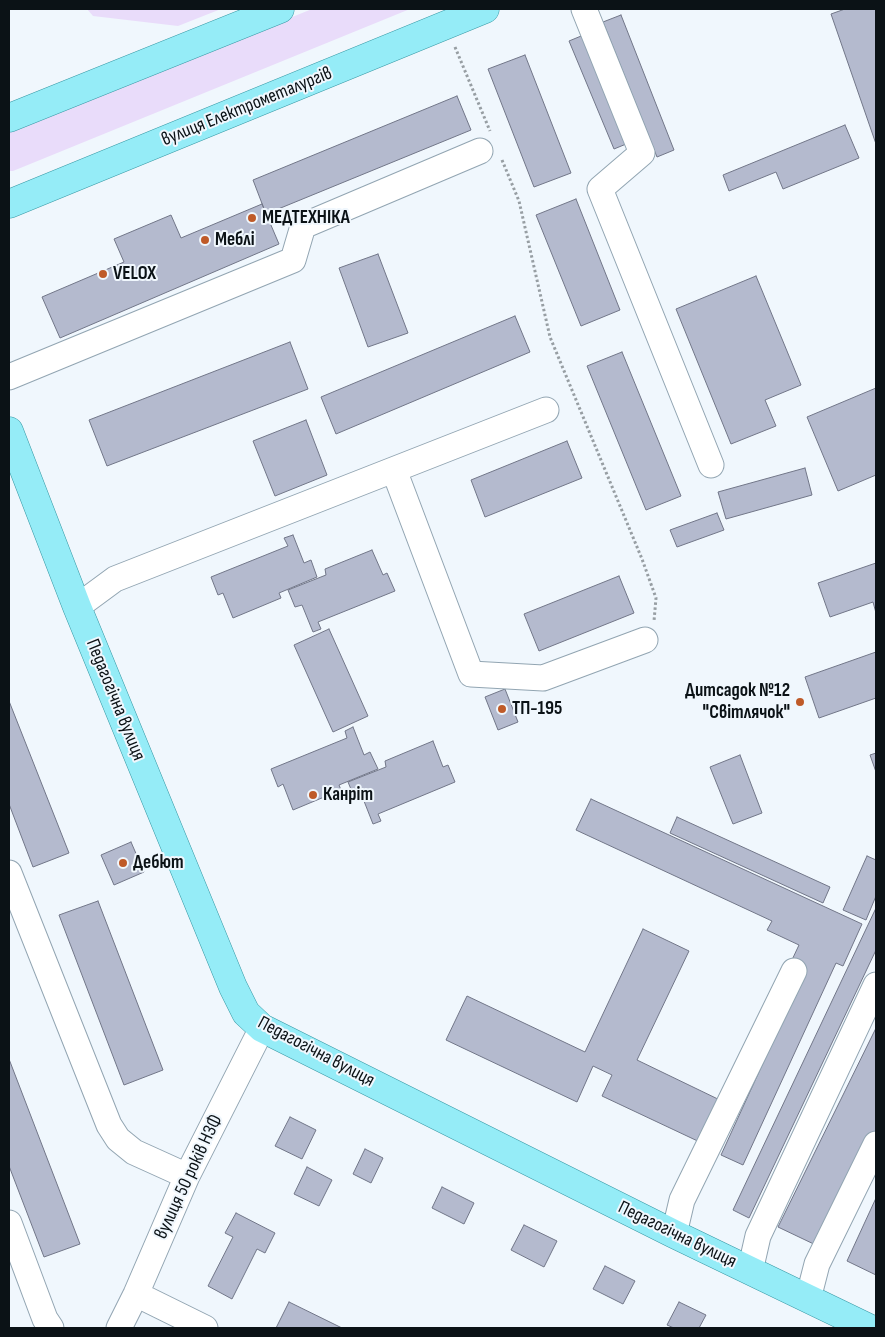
<!DOCTYPE html>
<html>
<head>
<meta charset="utf-8">
<style>
	body { margin:0 }
	#map { position:relative; width:885px; height:1337px; overflow:hidden; background:#f0f7fd; font-family:"Sofia Sans Condensed",sans-serif }
	canvas { display:block }
	.frame { position:absolute; inset:0; border:10px solid #0b1216; pointer-events:none }
</style>
</head>
<body>
<div id="map">
<canvas width="885" height="1337"></canvas>
<div class="frame"></div>
</div>
<script>
const context = document.querySelector('canvas').getContext('2d');
context.lineJoin = 'round';
function fill(path, color) {
  context.fillStyle = color;
  context.fill(path, 'evenodd');
}
function poly(rows) {
  const path = new Path2D();
  for (const r of rows) {
    path.moveTo(r[0], r[1]);
    for (let i = 2; i < r.length; i += 2) path.lineTo(r[i], r[i + 1]);
  }
  return path;
}
function stroke(path, color, width, dash) {
  context.strokeStyle = color;
  context.lineWidth = width;
  context.lineCap = dash ? 'butt' : 'round';
  context.setLineDash(dash || []);
  context.stroke(path);
}
function drawText(font, color, halo, rows, align = 'center') {
  context.font = font + ' "Sofia Sans Condensed",sans-serif';
  context.lineWidth = 4;
  context.setLineDash([]);
  context.textBaseline = 'middle';
  context.strokeStyle = halo;
  context.fillStyle = color;
  for (const [text, x, y, turn = 0] of rows) {
    context.save();
    context.translate(x, y);
    context.rotate((+turn || 0) * Math.PI / 180);
    context.textAlign = isNaN(turn) ? turn : align;
    if (halo) context.strokeText(text, 0, 0);
    context.fillText(text, 0, 0);
    context.restore();
  }
}
fill(poly([
	[87,9,221,9,178,26,93,16],
	[312,9,410,9,13,171,9,171,9,132]
]), '#e9dcfa');
const building = poly([
	[845,9,875,9,876,11,876,144,831,14,845,9],
	[621,15,674,150,657,157,603,22,621,15],
	[586,34,631,142,614,149,569,41,586,34],
	[525,55,571,173,534,187,488,69,525,55],
	[457,96,471,130,266,214,253,180,457,96],
	[845,125,859,158,783,189,776,172,729,191,723,175,845,125],
	[576,199,620,310,581,326,536,215,576,199],
	[262,204,279,244,60,338,42,297,124,262,114,239,171,215,181,238,262,204],
	[378,254,408,333,368,347,339,268,378,254],
	[756,276,801,385,765,400,776,426,731,444,676,309,756,276],
	[515,316,530,352,336,434,321,397,515,316],
	[290,342,308,389,107,466,89,420,290,342],
	[622,352,681,496,646,510,587,366,622,352],
	[876,388,876,475,838,491,807,417,876,388],
	[306,420,327,475,275,496,253,441,306,420],
	[567,441,582,478,485,517,471,480,567,441],
	[805,468,812,495,726,519,718,492,805,468],
	[717,513,724,530,677,547,670,530,717,513],
	[293,535,304,563,311,560,317,577,279,593,281,598,233,618,223,593,218,595,211,577,288,546,284,538,293,535],
	[372,550,383,575,387,573,395,591,318,622,321,629,313,632,302,605,295,607,288,590,326,575,325,569,372,550],
	[876,563,876,613,873,602,830,617,818,583,876,563],
	[619,576,634,613,539,651,524,614,619,576],
	[329,629,368,716,333,732,294,645,329,629],
	[876,652,876,698,819,718,805,677,876,652],
	[505,689,518,722,498,730,485,697,505,689],
	[9,701,69,853,33,867,9,804,9,701],
	[353,727,364,755,370,752,378,769,339,785,341,790,293,810,283,784,278,787,271,769,347,738,345,731,353,727],
	[433,741,443,767,448,765,455,782,378,814,381,821,373,824,362,796,355,799,348,782,386,767,385,761,433,741],
	[876,753,876,772,870,755,876,753],
	[740,755,762,813,733,824,710,767,740,755],
	[591,799,862,924,843,966,836,963,743,1165,721,1155,806,969,791,962,799,945,767,930,772,921,576,830,591,799],
	[677,817,830,887,823,903,670,833,677,817],
	[131,842,144,872,114,885,101,855,131,842],
	[867,856,876,860,876,896,866,920,843,910,867,856],
	[98,901,163,1070,124,1085,59,915,98,901],
	[876,908,876,950,749,1218,733,1210,876,908],
	[643,929,689,951,637,1060,724,1102,704,1144,602,1096,612,1075,593,1066,577,1102,446,1040,467,996,585,1052,643,929],
	[876,1028,876,1133,820,1247,778,1227,876,1028],
	[9,1059,80,1244,44,1257,9,1166,9,1059],
	[290,1117,316,1130,302,1159,275,1146,290,1117],
	[365,1149,383,1158,371,1183,353,1174,365,1149],
	[307,1167,332,1180,319,1206,294,1194,307,1167],
	[442,1187,474,1203,464,1224,432,1208,442,1187],
	[876,1198,876,1275,847,1261,876,1198],
	[236,1213,275,1233,265,1253,257,1249,232,1299,208,1286,233,1237,225,1233,236,1213],
	[524,1225,557,1241,544,1267,511,1250,524,1225],
	[605,1266,635,1281,623,1304,593,1289,605,1266],
	[289,1302,342,1328,276,1328,289,1302],
	[679,1302,706,1315,699,1328,674,1328,667,1325,679,1302]
]);
fill(building, '#b4bace');
stroke(building, '#717688', 1);
const minor = poly([
	[584,9,642,153,600,189,711,465],
	[9,377,293,260,303,226,480,151],
	[394,470,471,674,543,678,645,640],
	[77,607,115,579,546,410],
	[9,873,109,1125,118,1139,134,1152,187,1176],
	[9,1223,45,1319,51,1328],
	[674,1234,682,1200,794,971],
	[750,1271,758,1236,876,985],
	[136,1294,205,1328],
	[808,1299,817,1264,876,1144],
	[119,1328,136,1294,187,1176,262,1028]
]);
const major = poly([
	[9,118,280,9],
	[9,204,485,9],
	[9,431,77,607,233,987,246,1013,262,1028,674,1234,869,1328]
]);
stroke(minor, '#92a5b2', 27);
stroke(major, '#3798a4', 29);
stroke(poly([
	[455,47,490,131],
	[502,160,519,201,550,337,642,559,656,598,654,621]
]), '#979ea3', 3, [2.5, 2.5]);
stroke(minor, '#fff', 25);
stroke(major, '#95ecf7', 28);
for (const [x, y, r, color] of [
	[252,218,5,"#bf5a28"],
	[205,240,5,"#bf5a28"],
	[103,274,5,"#bf5a28"],
	[800,702,5,"#bf5a28"],
	[502,709,5,"#bf5a28"],
	[313,795,5,"#bf5a28"],
	[123,863,5,"#bf5a28"]
]) {
  const dot = new Path2D();
  dot.arc(x, y, r, 0, 2 * Math.PI);
  context.fillStyle = color;
  context.fill(dot);
  stroke(dot, '#f0f7fd', 2);
}
drawText('19px', '#0b1216', '#f0f7fd', [
	["вулиця Електрометалургів",247,107,-22],
	["Педагогічна вулиця",115,700,68],
	["Педагогічна вулиця",316,1052,28],
	["вулиця 50 років НЗФ",189,1177,-65],
	["Педагогічна вулиця",677,1235,26]
]);
drawText('bold 19px', '#0b1216', '#f0f7fd', [
	["МЕДТЕХНІКА",262,218],
	["Меблі",215,240],
	["VELOX",113,274],
	["Дитсадок №12",790,691,"right"],
	["\"Світлячок\"",790,713,"right"],
	["ТП-195",512,709],
	["Канріт",323,795],
	["Дебют",133,863]
], 'left');
</script>
</body>
</html>
